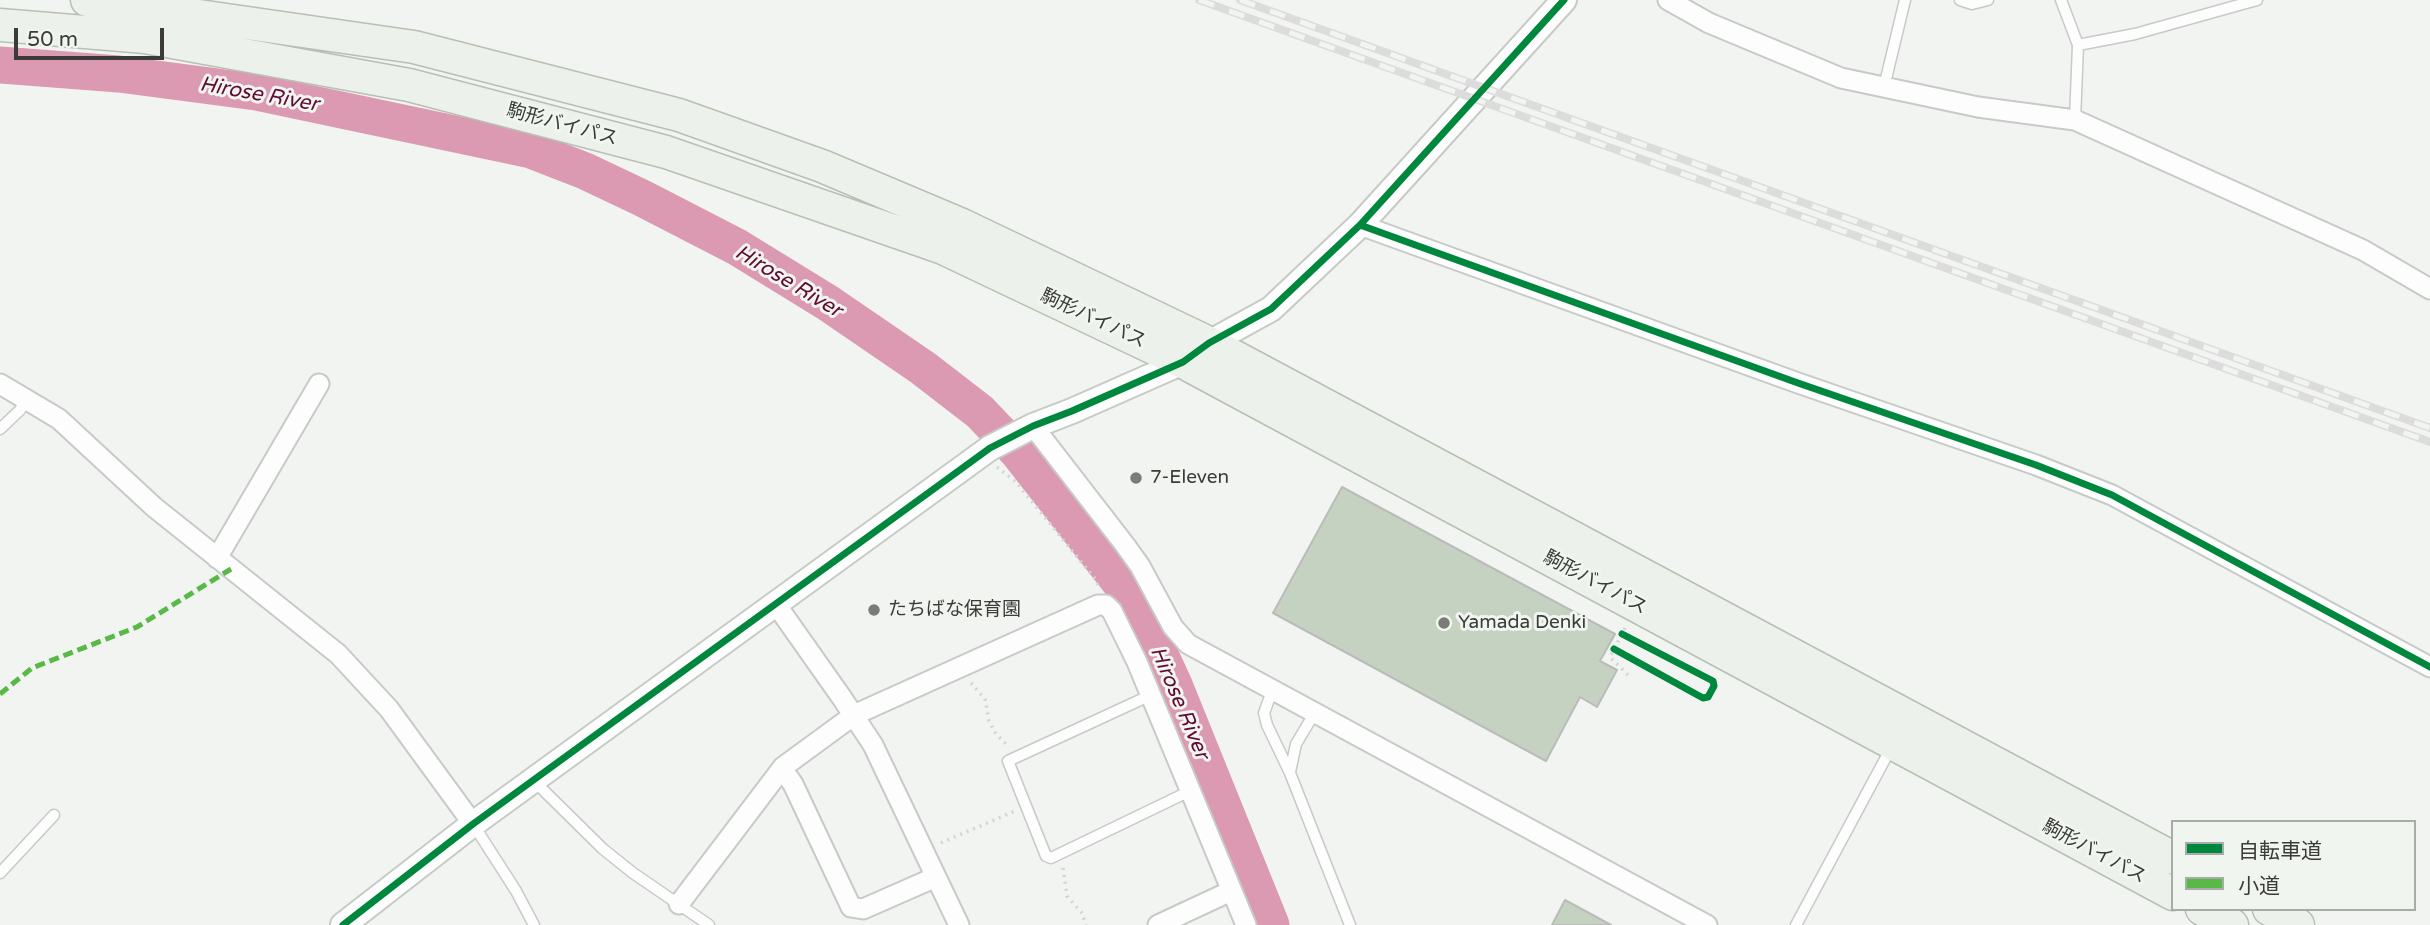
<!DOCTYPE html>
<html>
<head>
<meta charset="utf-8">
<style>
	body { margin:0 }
	#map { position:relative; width:2430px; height:925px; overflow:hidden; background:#f1f4f0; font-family:"Varela Round","Noto Sans JP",sans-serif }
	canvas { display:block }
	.legend { position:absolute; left:2171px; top:820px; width:245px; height:91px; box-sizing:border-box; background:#f0f5ef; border:2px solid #a8aba7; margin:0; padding:9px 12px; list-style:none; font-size:21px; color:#3b3c3a }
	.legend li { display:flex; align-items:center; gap:14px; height:35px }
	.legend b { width:35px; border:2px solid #a8aba7 }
	.scale { position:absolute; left:14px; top:28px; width:150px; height:32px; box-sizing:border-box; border:4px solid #3b3c3a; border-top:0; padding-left:9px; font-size:21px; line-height:24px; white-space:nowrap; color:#3b3c3a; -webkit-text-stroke:5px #f0f5ef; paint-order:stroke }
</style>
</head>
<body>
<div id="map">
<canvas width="2430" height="925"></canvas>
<ul class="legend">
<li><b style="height:9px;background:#00873e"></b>自転車道</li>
<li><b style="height:9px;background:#58b947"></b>小道</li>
</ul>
<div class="scale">50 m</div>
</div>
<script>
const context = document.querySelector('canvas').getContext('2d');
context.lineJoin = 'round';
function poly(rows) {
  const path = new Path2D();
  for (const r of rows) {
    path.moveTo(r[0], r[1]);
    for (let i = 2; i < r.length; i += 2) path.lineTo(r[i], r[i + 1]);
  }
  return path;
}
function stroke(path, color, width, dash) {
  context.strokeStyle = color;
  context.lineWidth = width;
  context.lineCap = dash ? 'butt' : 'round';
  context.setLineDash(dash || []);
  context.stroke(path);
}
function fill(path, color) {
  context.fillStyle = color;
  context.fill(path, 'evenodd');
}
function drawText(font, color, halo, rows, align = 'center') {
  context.font = font + ' "Varela Round","Noto Sans JP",sans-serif';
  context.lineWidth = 6;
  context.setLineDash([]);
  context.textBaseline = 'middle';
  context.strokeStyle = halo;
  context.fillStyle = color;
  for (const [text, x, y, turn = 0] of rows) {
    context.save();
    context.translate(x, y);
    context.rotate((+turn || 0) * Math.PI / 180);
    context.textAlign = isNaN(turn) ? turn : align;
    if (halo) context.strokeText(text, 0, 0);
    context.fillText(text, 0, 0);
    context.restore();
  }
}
stroke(poly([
	[0,65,119,74,256,92,531,150,585,171,642,198,737,247,828,303,923,368,980,412,1018,452,1130,595,1145,622,1174,685,1271,925]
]), '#db9ab2', 37);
const building = poly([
	[1342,487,1615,634,1600,661,1617,670,1597,707,1580,697,1546,761,1273,613,1342,487],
	[1565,900,1611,925,1552,925,1565,900]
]);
fill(building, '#c6d2c1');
stroke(building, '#babcba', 2);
const service = poly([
	[1960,0,1972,4,1988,0],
	[2061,0,2078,45,2135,34,2257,0],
	[1884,87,1905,0],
	[2075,120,2078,45],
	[0,429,20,410,26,399],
	[1272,691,1264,713,1267,725,1290,773,1350,925],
	[1151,695,1008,761,1046,856,1051,858,1190,791],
	[1290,772,1296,744,1314,714],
	[534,781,603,849,633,873,709,925],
	[473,824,516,891,534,925],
	[0,873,54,815],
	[1796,925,1891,748]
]);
const minor = poly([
	[1668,0,1709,23,1841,78,1978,107,2075,120,2363,250,2430,289],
	[1360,225,1798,383,2036,465,2112,495,2430,667],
	[0,384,59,419,154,507,338,654,389,709,473,824],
	[1033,426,1125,545,1140,566,1173,627,1188,644,1707,925],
	[217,558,319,384],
	[775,603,842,698,873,745,959,925],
	[780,771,788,777,793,784,851,907,863,909,936,877],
	[679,904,783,767,854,715,1098,605,1106,605,1112,611,1137,662,1246,925],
	[1158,925,1231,891]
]);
const tertiary = poly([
	[343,925,473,824,990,448,1033,426,1072,411,1183,362,1209,343,1271,309,1360,225,1564,0]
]);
const primary = poly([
	[87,0,414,47,679,115,822,166,962,225,1209,343,2173,858],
	[0,25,145,37,409,85,666,152,943,248,1183,362,2173,894],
	[2202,909,2232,925],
	[2269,909,2298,925]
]);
stroke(service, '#c7cac7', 13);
stroke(minor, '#c7cac7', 23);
stroke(tertiary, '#c7cac7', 28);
stroke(primary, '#b7c0b4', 35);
stroke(poly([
	[997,467,1016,482,1096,580,1098,586],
	[1625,628,1610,657,1628,675],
	[971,683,985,699,989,721,996,734,1008,746],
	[941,843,1015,811],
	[1063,868,1067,896,1082,913,1086,925]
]), '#d3d4d3', 3.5, [2, 5]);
stroke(service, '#fdfdfd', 10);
stroke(minor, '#fdfdfd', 19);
stroke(tertiary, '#fdfdfd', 24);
stroke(primary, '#edf1eb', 32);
const rail = poly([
	[1199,0,2430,442],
	[1240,0,2430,428]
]);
stroke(rail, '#dcdcdc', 8);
stroke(rail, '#f0f5ef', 5, [16]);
stroke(poly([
	[0,694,32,668,137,627,231,569]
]), '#58b947', 5, [10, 5]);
stroke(poly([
	[1360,225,1798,383,2036,465,2112,495,2430,667],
	[1614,649,1703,698,1708,697,1714,686,1713,681,1622,634],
	[343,925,473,824,990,448,1033,426,1072,411,1183,362,1209,343,1271,309,1360,225,1564,0]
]), '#00873e', 7);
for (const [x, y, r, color] of [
	[1136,478,7,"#7b7c7a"],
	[874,610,7,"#7b7c7a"],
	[1444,623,7,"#7b7c7a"]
]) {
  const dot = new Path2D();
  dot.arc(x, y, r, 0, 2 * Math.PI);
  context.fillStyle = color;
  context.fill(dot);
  stroke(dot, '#f0f5ef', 2.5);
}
drawText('19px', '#3b3c3a', '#f0f5ef', [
	["駒形バイパス",562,125,15],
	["駒形バイパス",1093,319,25],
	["駒形バイパス",1595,583,28],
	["駒形バイパス",2094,852,28]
]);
drawText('19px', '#3b3c3a', '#f0f5ef', [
	["7-Eleven",1150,478],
	["たちばな保育園",888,610],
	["Yamada Denki",1458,623]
], 'left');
drawText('italic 21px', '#610a36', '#f0f5ef', [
	["Hirose River",259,95,10],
	["Hirose River",788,282,31],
	["Hirose River",1179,703,67]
]);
</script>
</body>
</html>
